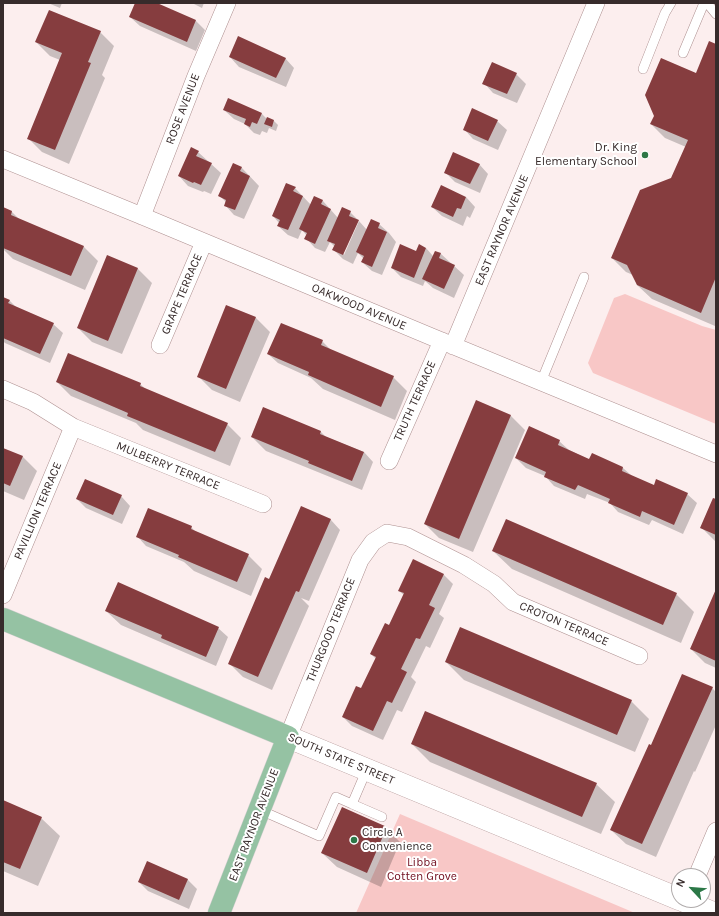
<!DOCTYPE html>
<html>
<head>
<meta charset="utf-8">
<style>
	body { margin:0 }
	#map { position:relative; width:719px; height:916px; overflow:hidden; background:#fceeee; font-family:Karla,sans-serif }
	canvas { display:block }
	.frame { position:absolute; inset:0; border:4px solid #372b2b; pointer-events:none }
	.north { position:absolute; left:671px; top:868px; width:40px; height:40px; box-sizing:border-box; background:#fff; border:1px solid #afaaaa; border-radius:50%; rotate:296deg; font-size:11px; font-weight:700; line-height:16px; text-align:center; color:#372b2b }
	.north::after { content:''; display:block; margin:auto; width:14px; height:18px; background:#2c7847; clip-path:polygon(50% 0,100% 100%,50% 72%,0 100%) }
</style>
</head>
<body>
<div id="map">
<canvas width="719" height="916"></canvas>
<div class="frame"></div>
<div class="north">N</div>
</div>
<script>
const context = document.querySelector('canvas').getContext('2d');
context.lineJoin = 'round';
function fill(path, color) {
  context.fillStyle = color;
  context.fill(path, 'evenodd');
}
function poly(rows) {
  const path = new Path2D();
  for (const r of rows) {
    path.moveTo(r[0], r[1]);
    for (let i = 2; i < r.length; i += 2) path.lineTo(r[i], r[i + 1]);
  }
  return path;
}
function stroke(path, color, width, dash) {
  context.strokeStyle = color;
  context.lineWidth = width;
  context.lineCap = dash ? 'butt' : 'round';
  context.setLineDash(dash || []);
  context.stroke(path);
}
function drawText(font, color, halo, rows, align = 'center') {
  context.font = font + ' Karla,sans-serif';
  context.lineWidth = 4;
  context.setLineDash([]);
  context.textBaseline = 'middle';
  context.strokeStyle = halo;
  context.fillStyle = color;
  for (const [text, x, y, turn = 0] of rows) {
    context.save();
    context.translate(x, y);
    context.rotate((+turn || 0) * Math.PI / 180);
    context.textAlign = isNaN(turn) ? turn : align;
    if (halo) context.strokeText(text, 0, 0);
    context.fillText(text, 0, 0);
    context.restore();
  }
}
fill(poly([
	[625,294,702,326,716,330,716,424,593,373,588,363,614,298],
	[400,814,635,913,356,913]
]), '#f8c7c6');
fill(poly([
	[48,3,62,3,60,8],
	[137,3,155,3,196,21,205,30,196,51,140,26,130,17],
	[192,3,204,3,202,8],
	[100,32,114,46,102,75,105,78,69,164,42,152,28,138,60,60,50,56,36,42],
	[716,45,716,324,715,326,652,299,637,285,633,275,626,272,612,258,672,179,686,147,665,138,651,124,696,75],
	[230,57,285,58,294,68,286,87,239,67],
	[516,74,526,84,517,103,493,93,484,83],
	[224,110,262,114,267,119,267,118,274,121,278,125,276,131,269,128,267,133,262,131,260,135,254,133,245,124,234,119],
	[497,121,507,130,498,150,473,139,464,129],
	[198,152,221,173,211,194,204,191,203,192,188,186,179,176],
	[234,164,242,168,259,186,244,219,234,215,225,205,226,202,220,196],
	[479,164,488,174,480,193,455,182,446,173],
	[295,188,311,205,314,197,323,201,338,218,350,212,358,220,343,253,344,255,359,221,367,230,379,224,389,233,396,242,382,275,372,271,362,262,364,259,358,253,353,264,343,259,334,250,335,247,330,242,325,252,315,248,306,238,307,236,302,230,298,239,288,235,278,226,279,223,273,216],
	[466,197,475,207,470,218,467,216,463,226,442,216,432,207],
	[3,208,12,212,20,220,84,247,98,261,85,290,13,259,3,249],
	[426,248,433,256,435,252,441,254,464,275,454,298,433,288,425,281,423,286,401,277,392,268,416,252],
	[108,256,138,269,152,283,122,354,92,342,78,328],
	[3,298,9,300,17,308,53,324,63,333,50,363,5,343,3,341],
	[227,306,256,318,270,332,240,402,212,390,198,376],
	[322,341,332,351,393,377,407,391,395,420,323,389,311,378,278,363,268,354],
	[57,382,140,384,147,390,227,424,241,438,230,466,143,430,136,423,71,396],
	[477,402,511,416,525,430,473,552,439,538,425,524],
	[264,408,321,432,326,437,364,452,373,462,362,490,266,451,252,437],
	[559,441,569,450,590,460,592,454,623,468,632,476,654,486,687,494,697,503,683,534,652,520,649,525,618,512,610,503,587,494,585,499,554,486,545,476,526,468,516,458],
	[3,449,23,457,37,471,24,500,3,491],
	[121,496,130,506,122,524,86,508,77,499],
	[716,500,716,542,702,528],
	[302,507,331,520,340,530,309,601,301,598,309,606,272,690,243,677,229,663,273,582],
	[191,527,197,533,248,555,262,569,251,596,194,571,184,562,146,546,137,536],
	[493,551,676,594,694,612,681,643,512,569],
	[444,575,453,584,439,614,444,618,430,648,426,646,411,677,416,682,402,712,397,710,383,740,352,726,343,717,361,690,376,659,371,654,389,626,404,595,399,591],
	[118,583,218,628,228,637,216,666,121,625,106,611],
	[716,591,716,668,705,663,691,649],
	[446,662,631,701,649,719,635,752,464,680],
	[712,688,716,692,716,725,695,772,694,771,656,857,626,844,611,830,652,746],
	[412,744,596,784,615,802,601,834,430,762],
	[3,801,41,818,60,836,38,886,3,871],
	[386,828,400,842,381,887,337,867,322,853],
	[148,862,188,880,197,889,189,909,148,891,139,882]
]), '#0003');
fill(poly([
	[135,3,157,3,196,20,187,42,129,17],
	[49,10,101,31,88,62,91,63,55,150,27,139,62,53,35,42],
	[238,36,286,58,276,78,229,57],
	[709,41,716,44,716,277,701,313,637,285,627,265,611,258,640,190,671,178,688,140,650,124,654,116,645,95,661,58,696,73],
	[492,62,517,73,507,94,482,84],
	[228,98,262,113,257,124,252,122,250,127,244,124,246,119,223,110],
	[472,108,498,120,488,141,463,130],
	[267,117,274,120,272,127,264,124],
	[191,147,199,151,196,156,212,163,201,185,194,182,193,183,178,176],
	[453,152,480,164,470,184,444,173],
	[233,163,242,167,240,171,250,176,235,210,224,206,226,200,218,196],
	[286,183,296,187,293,191,303,196,288,230,277,226,280,220,272,216],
	[441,185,466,197,461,209,457,208,453,217,431,207],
	[314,196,323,200,321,204,331,209,315,244,304,239,307,233,299,229],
	[3,207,12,211,11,215,84,246,71,276,3,248],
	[342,207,351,211,349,216,359,220,343,255,332,250,335,244,327,241],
	[371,219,380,223,378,228,387,232,372,267,361,262,364,256,356,252],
	[400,244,416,251,419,244,426,248,414,278,391,268],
	[435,251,441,253,439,258,455,265,444,289,422,279],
	[107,255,138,268,108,341,77,328],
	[3,297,10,300,8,303,54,323,40,354,3,338],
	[226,305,256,317,226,389,197,377],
	[281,323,323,340,321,345,394,376,381,407,308,375,309,372,267,354],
	[68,353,141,383,140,386,228,423,215,452,127,416,128,413,56,382],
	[476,400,511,415,459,539,424,524],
	[263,407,321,431,320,434,364,452,352,481,308,463,309,461,251,437],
	[529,426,560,440,558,445,589,459,592,453,623,467,622,471,654,485,656,479,688,493,674,525,642,511,640,517,608,503,610,499,578,485,575,490,544,477,546,472,515,458],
	[3,448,23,456,10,486,3,483],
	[85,479,122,495,113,515,76,499],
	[713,498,716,499,716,535,700,528],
	[301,506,331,519,299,592,296,591,258,677,228,664,265,577,269,579],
	[148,508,192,526,191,529,249,554,237,582,178,557,179,555,136,537],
	[506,519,677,593,663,625,492,551],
	[413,559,444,574,429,605,435,608,420,639,416,638,401,669,407,672,392,703,387,701,373,731,342,717,356,686,361,688,376,657,370,654,385,623,389,625,404,593,398,591],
	[118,582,219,627,206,657,161,638,162,635,105,611],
	[716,589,716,661,690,649],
	[460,627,632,700,617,735,445,662],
	[682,674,713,687,642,844,610,830,649,744,651,745],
	[425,711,597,783,582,817,411,744],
	[3,800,42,817,20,869,3,862],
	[342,807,387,827,367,873,321,853],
	[147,861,188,879,179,900,138,882]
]), '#863d3f');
const service = poly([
	[707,3,716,14],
	[683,53,704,3],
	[643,69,665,13,671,3],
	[541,382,584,277],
	[352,804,382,817],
	[260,810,319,836,336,797,352,804,367,769]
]);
const minor = poly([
	[3,159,142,216,432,337,716,454],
	[142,216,196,76,227,3],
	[160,345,204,242],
	[453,346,596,3],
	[3,389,33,402,73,427,263,504],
	[389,461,442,341],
	[3,595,73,427],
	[288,737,360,560,373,542,387,533,408,537,464,565,494,584,513,602,639,656],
	[697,876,716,831]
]);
const tertiary = poly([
	[288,737,679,899],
	[682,900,713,913]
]);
const primary = poly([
	[3,619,288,737,219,913]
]);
stroke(service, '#ae9090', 10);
stroke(minor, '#ae9090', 18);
stroke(tertiary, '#ae9090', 23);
stroke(primary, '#d3d0d0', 23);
stroke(service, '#fff', 9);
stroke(minor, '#fff', 17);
stroke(tertiary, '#fff', 22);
stroke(primary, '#95c2a3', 22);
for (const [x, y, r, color] of [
	[645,155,4,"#2c7847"],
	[354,840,4,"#2c7847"]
]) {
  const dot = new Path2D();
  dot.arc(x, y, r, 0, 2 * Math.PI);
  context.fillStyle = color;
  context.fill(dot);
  stroke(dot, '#fff', 1.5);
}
drawText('12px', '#372b2b', '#fff', [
	["ROSE AVENUE",183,109,-69],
	["EAST RAYNOR AVENUE",502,230,-67],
	["GRAPE TERRACE",182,294,-67],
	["OAKWOOD AVENUE",359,307,23],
	["TRUTH TERRACE",415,401,-66],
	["MULBERRY TERRACE",168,466,22],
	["PAVILLION TERRACE",38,511,-67],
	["CROTON TERRACE",564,624,23],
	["THURGOOD TERRACE",331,630,-68],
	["SOUTH STATE STREET",341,759,23],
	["EAST RAYNOR AVENUE",254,825,-69]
]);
drawText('12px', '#372b2b', '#fff', [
	["Dr. King",637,148],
	["Elementary School",637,162],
	["Circle A",362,833,"left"],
	["Convenience",362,847,"left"]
], 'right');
drawText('12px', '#700c1d', '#fff', [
	["Libba",422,863],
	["Cotten Grove",422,877]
]);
</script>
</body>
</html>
